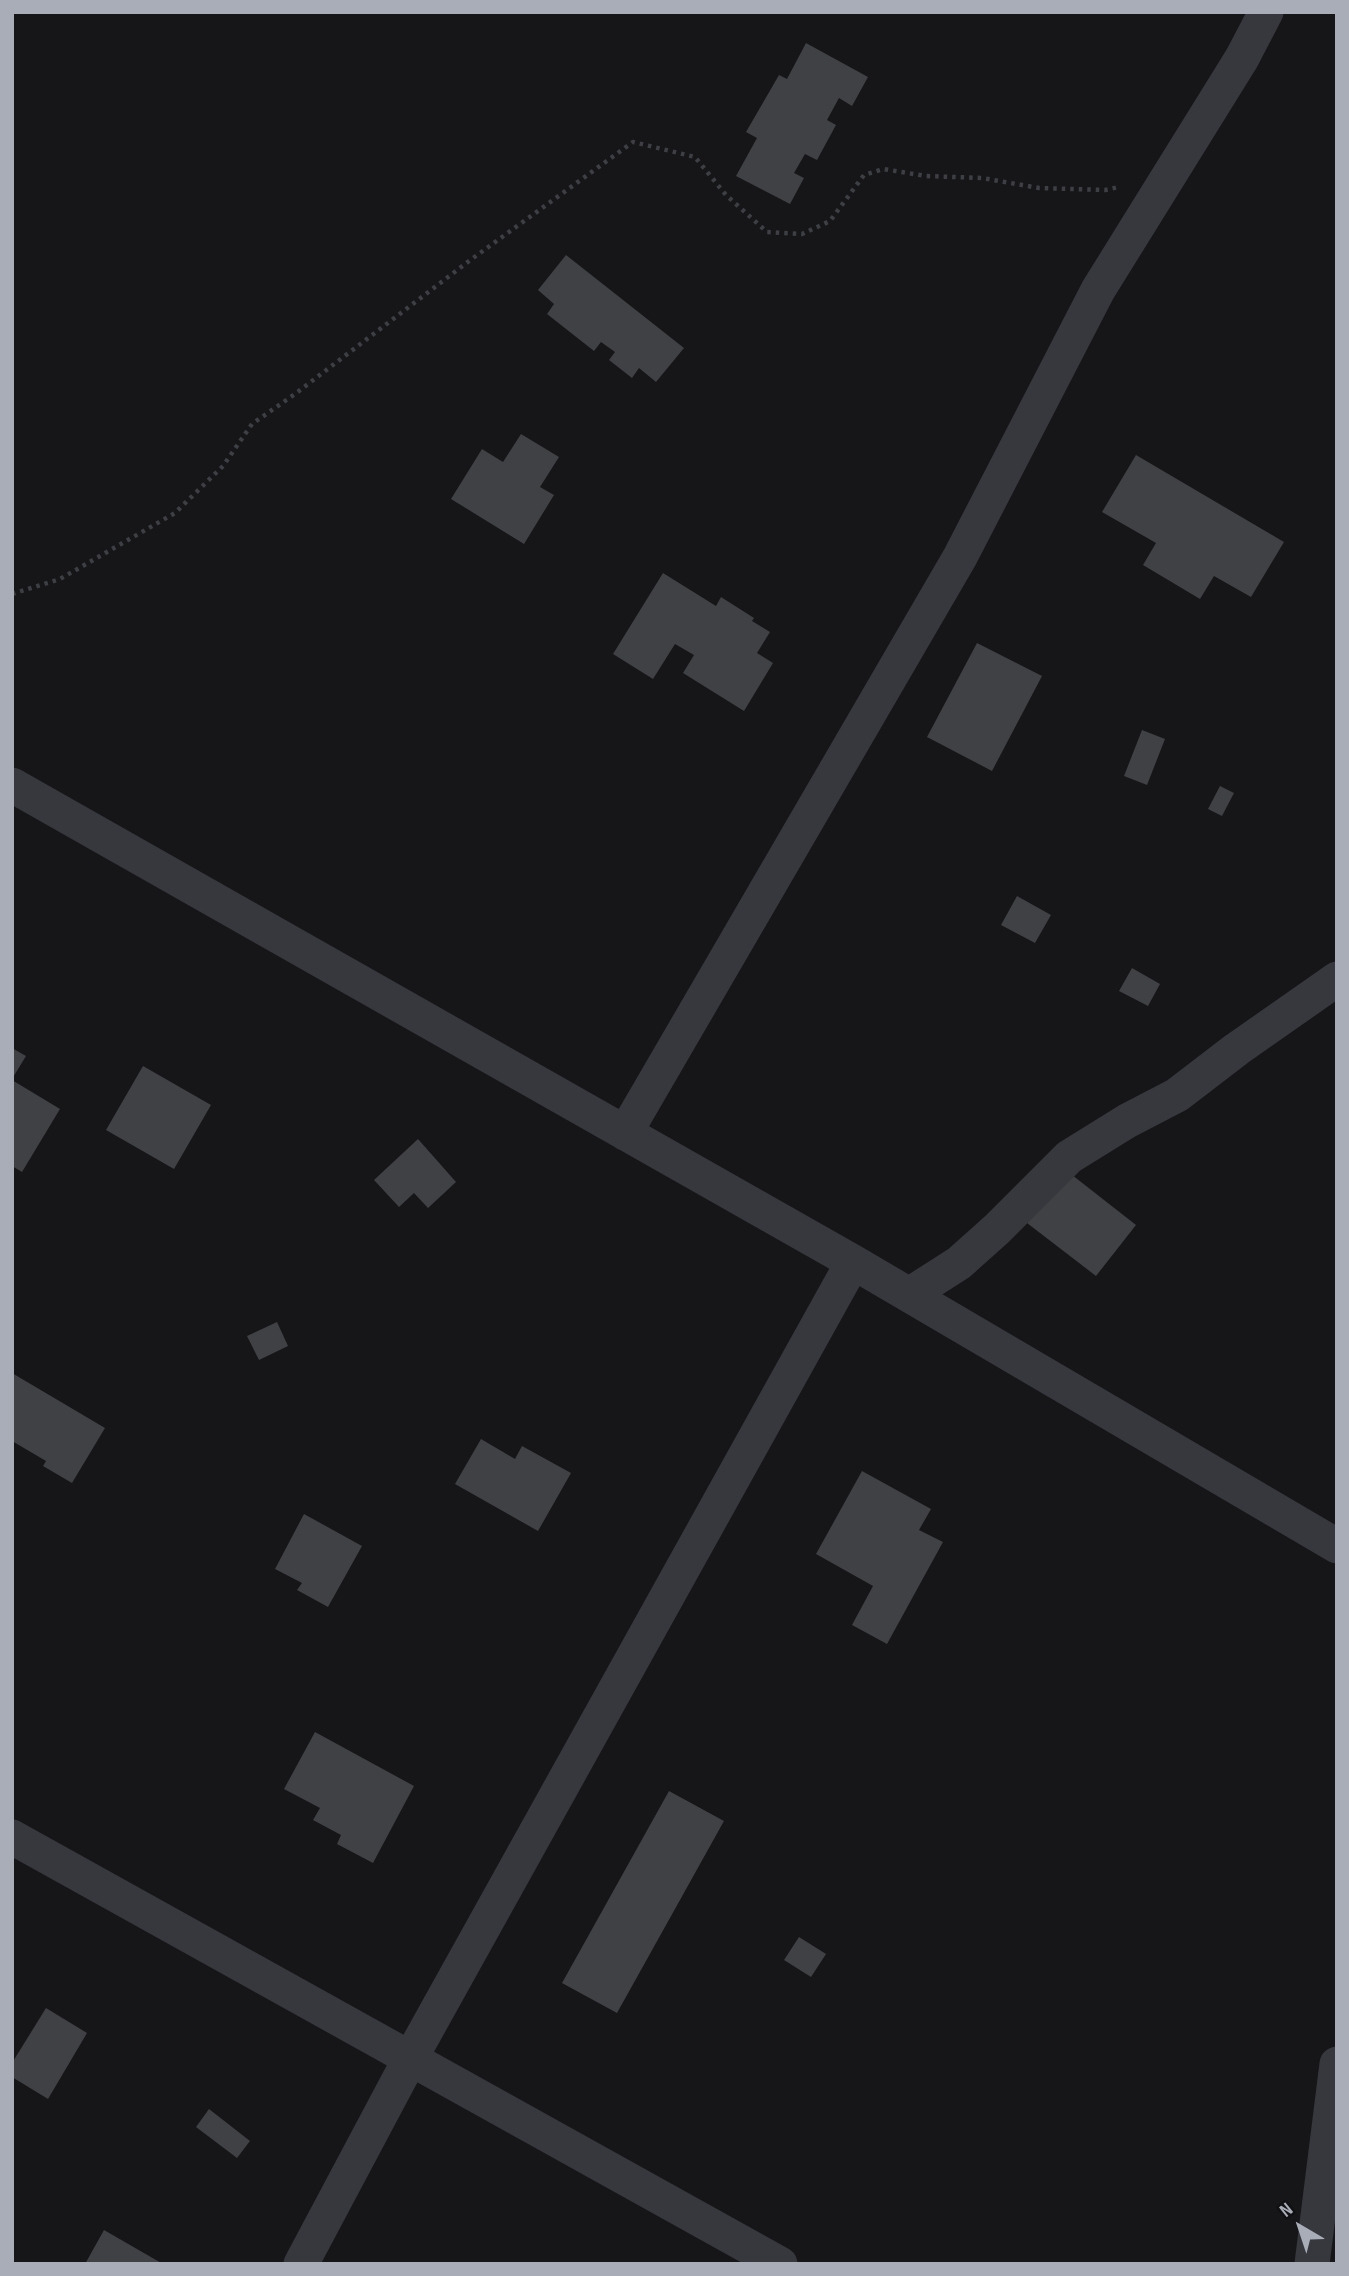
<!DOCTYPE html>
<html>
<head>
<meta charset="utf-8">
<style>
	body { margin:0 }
	#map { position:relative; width:1349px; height:2276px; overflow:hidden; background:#161618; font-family:"Sofia Sans Condensed",sans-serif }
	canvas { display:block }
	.frame { position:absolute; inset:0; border:14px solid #a8adb8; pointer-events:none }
	.north { position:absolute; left:1265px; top:2192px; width:70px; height:70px; -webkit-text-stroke:5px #111113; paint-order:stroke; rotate:321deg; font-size:19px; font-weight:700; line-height:28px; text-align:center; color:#a8adb8 }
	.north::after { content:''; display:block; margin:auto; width:24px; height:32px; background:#a8adb8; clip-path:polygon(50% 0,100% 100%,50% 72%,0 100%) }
</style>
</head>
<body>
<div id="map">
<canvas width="1349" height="2276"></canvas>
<div class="frame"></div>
<div class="north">N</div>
</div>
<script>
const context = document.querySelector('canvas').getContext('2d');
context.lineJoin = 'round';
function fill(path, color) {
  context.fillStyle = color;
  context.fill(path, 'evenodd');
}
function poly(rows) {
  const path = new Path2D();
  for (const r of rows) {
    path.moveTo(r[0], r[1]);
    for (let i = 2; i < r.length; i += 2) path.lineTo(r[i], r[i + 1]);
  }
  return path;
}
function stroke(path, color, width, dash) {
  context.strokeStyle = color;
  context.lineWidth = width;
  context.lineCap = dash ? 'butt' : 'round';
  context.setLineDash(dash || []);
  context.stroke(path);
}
fill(poly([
	[806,43,868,77,852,106,839,98,827,120,836,125,817,160,805,154,794,173,804,178,790,204,736,176,757,138,746,132,779,75,787,79],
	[566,255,684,348,656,382,639,368,632,378,609,360,615,352,601,342,594,351,547,314,554,304,538,290],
	[521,434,559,457,540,487,554,495,524,544,451,499,482,449,503,462],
	[1136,455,1284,542,1251,597,1214,576,1200,599,1143,565,1156,543,1102,512],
	[663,573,716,606,721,597,754,618,752,621,770,632,757,653,773,663,744,711,683,673,694,655,675,644,653,679,613,654],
	[977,643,1042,676,992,771,927,737],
	[1142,730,1165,739,1147,785,1124,776],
	[1220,786,1234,793,1222,816,1208,809],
	[1017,896,1051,915,1035,943,1001,925],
	[1132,968,1160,984,1148,1006,1119,991],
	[12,1048,26,1056,12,1079],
	[143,1066,211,1105,174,1169,106,1130],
	[12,1080,60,1109,22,1172,12,1166],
	[418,1139,456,1182,428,1208,414,1193,399,1207,374,1180],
	[1067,1171,1136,1225,1096,1276,1027,1223],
	[277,1322,288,1346,259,1360,247,1336],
	[12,1373,105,1428,72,1483,43,1466,46,1461,12,1441],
	[481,1439,515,1459,522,1446,571,1473,538,1531,455,1484],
	[862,1471,931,1509,919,1530,943,1542,887,1644,852,1625,873,1586,816,1554],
	[304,1514,362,1546,328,1607,297,1590,302,1583,275,1569],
	[315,1732,414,1786,373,1863,337,1844,341,1835,313,1820,320,1808,284,1789],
	[669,1791,724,1821,617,2013,562,1983],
	[799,1937,826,1954,811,1977,784,1960],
	[46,2008,87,2033,48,2099,12,2077,12,2063],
	[209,2109,250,2141,237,2158,196,2127],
	[104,2230,163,2264,85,2264]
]), '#404145');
stroke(poly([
	[12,594,60,579,175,513,223,466,252,424,295,394,469,261,633,142,695,157,726,195,767,232,802,234,830,221,864,175,883,169,926,176,982,178,1039,188,1105,190,1119,187]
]), '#3d3f44', 4.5, [3.5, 5]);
stroke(poly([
	[12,785,853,1262,1337,1546],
	[625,1133,960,557,1098,290,1242,58,1266,12],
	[909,1295,959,1263,997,1229,1069,1157,1127,1121,1177,1095,1237,1049,1337,979],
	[12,1837,780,2264],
	[301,2264,410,2059,853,1262],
	[1312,2264,1337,2064]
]), '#37383d', 35);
</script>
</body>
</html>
